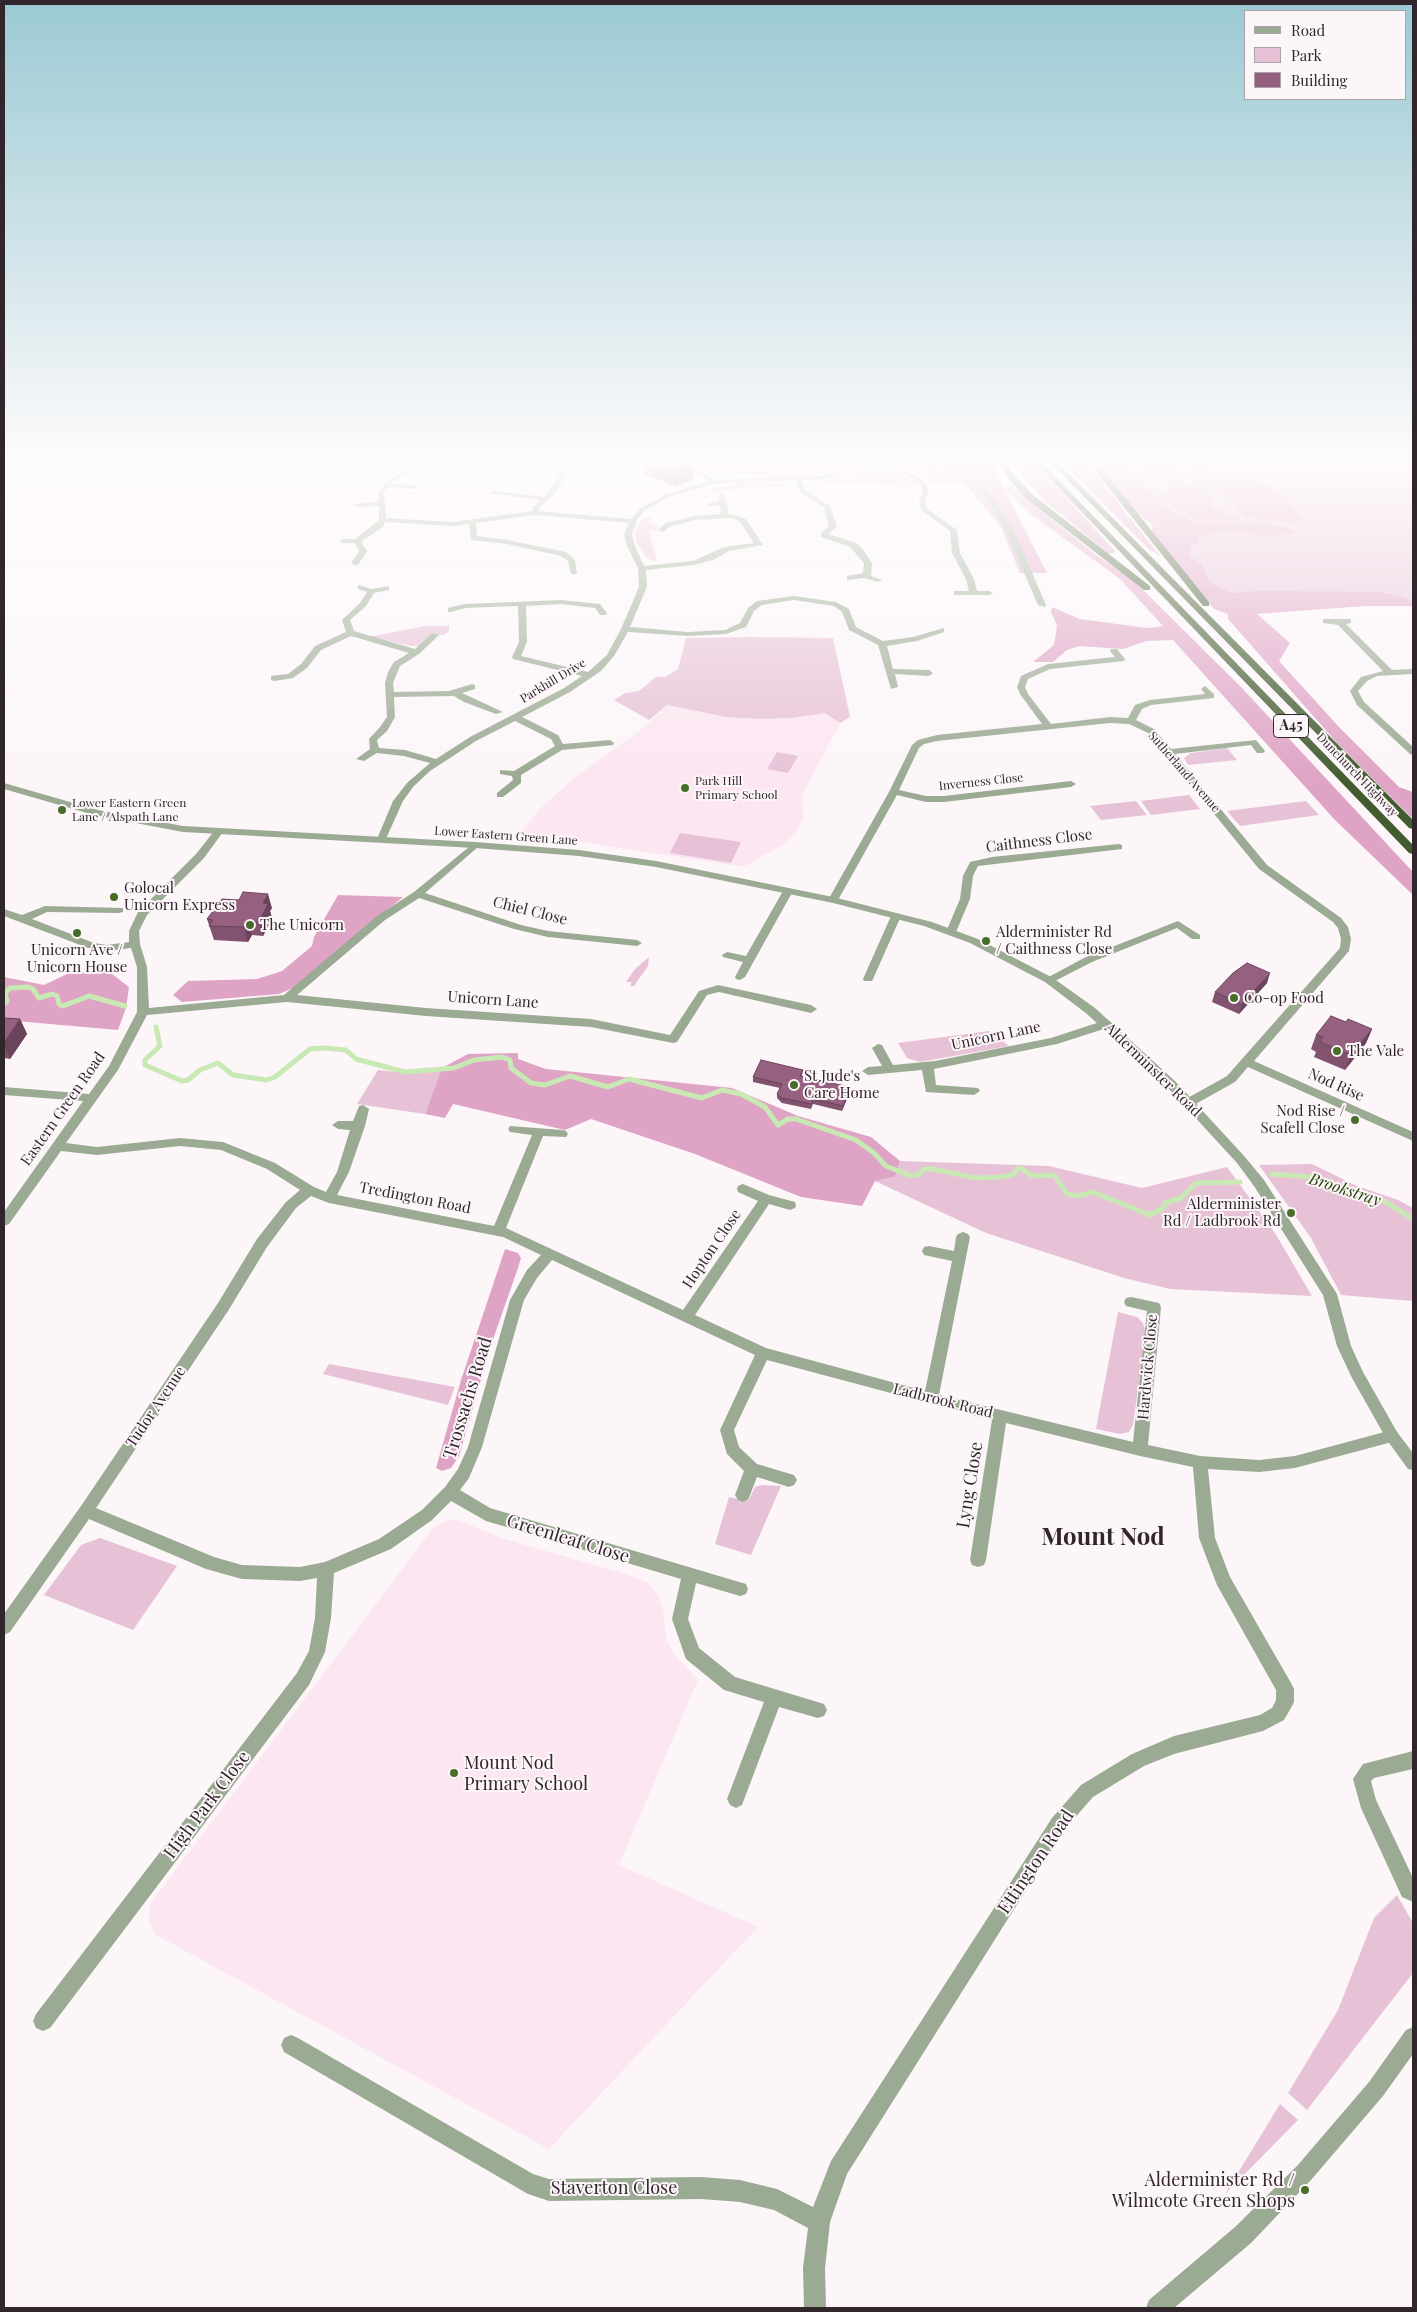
<!DOCTYPE html>
<html>
<head>
<meta charset="utf-8">
<style>
	body { margin:0 }
	#map { position:relative; width:1417px; height:2312px; overflow:hidden; background:#fcf6f9; font-family:"Playfair Display",serif }
	canvas { display:block }
	.frame { position:absolute; inset:0; border:5px solid #30262c; pointer-events:none }
	.legend { position:absolute; left:1244px; top:10px; width:162px; height:90px; box-sizing:border-box; background:#fcf6f9; border:1px solid #aaa3a7; margin:0; padding:6px 9px; list-style:none; font-size:15px; color:#30262c }
	.legend li { display:flex; align-items:center; gap:10px; height:25px }
	.legend b { width:25px; border:1px solid #aaa3a7 }
</style>
</head>
<body>
<div id="map">
<canvas width="1417" height="2312"></canvas>
<div class="frame"></div>
<ul class="legend">
<li><b style="height:6px;background:#9baa93"></b>Road</li>
<li><b style="height:14px;background:#e7c2d7"></b>Park</li>
<li><b style="height:14px;background:#966180"></b>Building</li>
</ul>
</div>
<script>
const context = document.querySelector('canvas').getContext('2d');
context.lineJoin = 'round';
function fill(path, color) {
  context.fillStyle = color;
  context.fill(path, 'evenodd');
}
function poly(rows) {
  const path = new Path2D();
  for (const r of rows) {
    path.moveTo(r[0], r[1]);
    for (let i = 2; i < r.length; i += 2) path.lineTo(r[i], r[i + 1]);
  }
  return path;
}
function stroke(path, color, width, dash) {
  context.strokeStyle = color;
  context.lineWidth = width;
  context.lineCap = dash ? 'butt' : 'round';
  context.setLineDash(dash || []);
  context.stroke(path);
}
function drawText(font, color, halo, rows, align = 'center') {
  context.font = font + ' "Playfair Display",serif';
  context.lineWidth = 4;
  context.setLineDash([]);
  context.textBaseline = 'middle';
  context.strokeStyle = halo;
  context.fillStyle = color;
  for (const [text, x, y, turn = 0] of rows) {
    context.save();
    context.translate(x, y);
    context.rotate((+turn || 0) * Math.PI / 180);
    context.textAlign = isNaN(turn) ? turn : align;
    if (halo) context.strokeText(text, 0, 0);
    context.fillText(text, 0, 0);
    context.restore();
  }
}
fill(poly([
	[667,705,726,717,758,719,793,718,825,713,840,723,802,796,803,817,796,833,784,844,747,865,739,866,580,842,518,835,540,809,573,779,643,728],
	[458,1520,501,1538,626,1574,647,1582,656,1592,663,1608,666,1638,674,1654,698,1680,619,1865,758,1927,549,2149,156,1935,149,1921,150,1904,433,1528,445,1521]
]), '#fce6f1');
fill(poly([
	[482,458,646,458,604,463],
	[673,458,878,458,856,468,800,476,756,476,720,468,703,469],
	[898,458,904,458,921,467,924,472,940,472,953,483,932,484,927,477,891,463],
	[1108,458,1413,458,1413,606,1365,606,1228,614],
	[879,469,913,480,917,483,915,486,827,483,805,485],
	[765,482,793,486,690,493,734,484],
	[645,517,653,519,647,522,658,526,656,530,649,531,657,562,647,558,636,542,635,532,638,524],
	[425,626,449,626,449,631,444,635,430,635,418,646,411,646,368,637],
	[751,637,833,638,850,717,840,723,825,713,793,718,758,719,726,717,667,705,649,720,614,700,625,693,639,691,656,677,665,677,678,669,686,638],
	[1227,748,1237,760,1188,765,1184,758,1191,753],
	[777,752,798,756,788,773,767,769],
	[1189,795,1200,809,1151,815,1141,801],
	[1136,801,1147,815,1101,820,1090,806],
	[1306,801,1319,815,1240,826,1227,811],
	[680,833,741,842,731,863,670,853],
	[649,957,648,966,634,986,630,986,632,982,626,982,635,969],
	[989,1031,1009,1046,920,1062,907,1058,898,1043],
	[378,1070,405,1073,441,1071,425,1114,357,1104],
	[900,1161,1049,1166,1142,1188,1227,1167,1275,1233,1312,1296,1170,1289,1124,1278,986,1233,875,1181,895,1177],
	[1312,1164,1357,1186,1398,1200,1413,1208,1413,1301,1341,1295,1311,1238,1259,1165],
	[1118,1312,1137,1317,1143,1323,1146,1334,1133,1425,1129,1432,1120,1434,1096,1429],
	[329,1364,455,1387,448,1405,323,1374],
	[762,1485,781,1486,751,1555,715,1544,729,1497,748,1501,755,1487],
	[100,1538,177,1566,133,1630,44,1595,81,1545],
	[1397,1895,1413,1923,1413,1973,1307,2110,1288,2093,1338,2010,1374,1918],
	[1280,2104,1298,2120,1225,2194]
]), '#e7c2d7');
fill(poly([
	[904,458,995,458,995,470,1003,488,1010,486,1019,490,1034,505,1095,554,1132,579,1241,687,1413,872,1413,895,1335,820,1173,640,1146,641,1123,649,1079,646,1067,650,1053,662,1033,662,1054,645,1057,626,1051,612,1052,607,1080,619,1147,628,1163,626,1120,579,1032,515,1004,489,1047,573,1020,573,1001,527,964,483,953,483,940,472,924,472,921,467],
	[1006,458,1027,458,1031,460,1116,552,1109,554,1047,503],
	[1058,458,1084,460,1161,557,1149,549],
	[1099,458,1150,458,1157,463,1167,463,1163,458,1195,458,1209,464,1222,474,1241,475,1274,488,1290,503,1301,519,1300,521,1291,523,1246,517,1232,504,1227,495,1212,489,1204,490,1212,498,1212,509,1220,510,1224,516,1237,517,1237,521,1198,520,1191,518,1189,513,1176,509,1157,493,1166,489,1184,487,1199,479,1186,460,1179,462,1177,466,1179,473,1186,479,1174,486,1155,472,1141,472,1137,467,1139,466,1132,459,1131,467,1144,483,1141,486,1150,490,1171,511,1193,521,1261,524,1286,527,1296,534,1257,536,1250,533,1222,531,1199,537,1199,541,1191,547,1190,556,1201,564,1209,580,1219,588,1232,593,1257,591,1381,592,1406,598,1413,603,1413,606,1365,606,1257,614,1290,643,1279,661,1339,727,1399,787,1413,792,1413,819,1337,743,1228,619,1228,614,1214,609,1198,591,1151,533,1153,526,1133,509,1103,469],
	[338,895,403,897,293,988,279,994,182,1002,173,995,188,981,257,979,282,971,312,946,314,937],
	[108,971,129,987,126,1008,118,1030,4,1020,4,977,44,985,69,973],
	[518,1053,518,1059,546,1069,732,1088,798,1116,871,1137,900,1161,895,1177,875,1181,862,1206,801,1197,695,1154,591,1119,565,1130,453,1104,445,1118,425,1114,442,1068,468,1054],
	[505,1249,518,1253,521,1258,518,1268,490,1348,459,1456,451,1468,442,1471,436,1468,461,1380]
]), '#dfa4c5');
stroke(poly([
	[4,1004,7,1001,5,993,10,988,28,987,33,989,39,998,52,994,57,996,59,1004,63,1006,89,996,125,1006],
	[156,1027,160,1046,145,1060,145,1065,182,1081,188,1080,200,1070,218,1063,233,1075,266,1080,275,1077,310,1049,323,1048,346,1050,356,1059,405,1072,454,1068,474,1060,502,1057,510,1060,511,1068,531,1083,545,1085,570,1076,608,1087,629,1079,702,1098,722,1090,741,1094,765,1107,778,1125,788,1119,796,1119,856,1140,874,1153,886,1166,909,1175,918,1175,925,1169,932,1169,976,1178,1001,1177,1013,1175,1017,1169,1021,1168,1032,1176,1054,1175,1067,1194,1078,1196,1093,1192,1150,1215,1163,1208,1165,1203,1181,1198,1196,1183,1240,1182],
	[1272,1174,1311,1177,1330,1182,1344,1192,1384,1201,1413,1219]
]), '#c8e9b3', 5);
fill(poly([
	[655,458,664,458,692,466,714,480,824,475,860,467,881,458,889,458,879,463,910,473,924,481,929,491,925,500,926,508,957,530,960,553,974,579,977,591,989,591,993,593,989,595,954,595,954,591,969,591,966,579,952,553,950,531,921,510,919,500,923,491,919,483,906,475,873,466,824,479,801,480,806,491,830,506,837,526,829,534,856,543,862,548,872,563,871,576,882,580,878,582,864,578,847,580,847,576,863,573,864,563,850,547,821,537,821,533,829,526,824,507,801,493,795,480,713,484,668,497,644,511,637,520,632,534,635,546,644,566,693,561,724,547,754,543,740,522,732,518,695,520,669,527,664,532,657,530,666,523,695,516,721,514,720,505,709,506,706,504,719,501,718,495,721,493,724,495,727,503,728,514,735,515,746,519,763,545,729,551,713,560,694,565,646,570,647,587,630,627,688,632,725,630,740,623,748,608,757,601,794,596,836,602,849,609,856,627,883,641,913,637,944,628,944,632,917,641,887,646,893,669,929,670,933,673,929,676,895,674,898,687,891,689,878,645,849,630,842,612,834,606,794,600,762,605,754,611,746,627,726,634,688,636,628,632,614,656,601,671,570,692,522,717,558,735,563,744,610,740,614,743,613,745,562,750,521,775,521,783,503,797,497,797,497,793,513,780,512,776,500,774,500,770,514,771,555,746,551,739,515,721,476,741,430,771,413,787,403,801,385,841,379,841,377,839,393,801,407,783,430,763,404,756,377,753,364,761,356,759,370,749,369,739,380,727,387,717,385,683,388,672,394,662,409,653,351,636,321,650,307,668,293,678,274,681,271,680,271,676,288,674,301,664,315,646,346,632,342,620,360,603,367,592,358,589,358,585,372,589,389,586,389,590,374,593,366,606,350,620,354,631,415,649,432,633,439,635,419,654,400,666,393,683,394,692,449,691,472,684,475,685,475,689,462,693,503,712,496,714,464,702,454,696,394,697,395,717,387,731,377,740,379,748,405,750,436,759,470,737,564,688,582,676,513,659,512,657,519,642,518,606,465,608,451,612,448,612,448,608,465,604,561,600,600,604,607,613,606,615,600,615,595,608,561,604,526,606,527,642,521,656,588,672,607,655,621,629,639,587,638,568,627,546,624,534,629,523,535,515,476,523,477,536,507,540,566,552,575,560,577,574,571,574,568,561,561,556,507,544,471,540,469,524,452,526,385,522,383,527,361,542,367,551,358,565,355,565,351,563,359,551,355,543,343,543,339,541,343,539,355,539,379,520,379,506,357,507,354,505,355,504,378,502,378,492,389,479,427,460,454,460,457,462,454,464,428,464,393,481,392,483,415,485,418,487,415,489,389,487,384,492,386,518,452,522,532,511,534,506,540,500,489,493,492,491,545,497,565,466,554,465,554,463,556,462,583,463,586,465,583,467,571,467,553,496,539,508,539,511,631,519,640,509,664,495,708,481,688,468,655,458],
	[922,458,929,458,938,463,964,465,974,469,1013,529,1046,605,1045,607,1038,605,1005,529,970,471,934,466,922,458],
	[1323,619,1351,619,1351,623,1346,624,1392,670,1413,669,1413,674,1377,676,1367,681,1358,691,1364,702,1413,747,1413,755,1410,754,1357,705,1350,691,1361,677,1383,671,1338,625,1323,623,1323,619],
	[1111,649,1117,649,1125,659,1124,661,1050,669,1028,679,1025,687,1028,694,1051,724,1110,717,1128,718,1135,705,1150,700,1205,694,1201,689,1205,686,1214,694,1214,698,1151,705,1142,709,1136,720,1154,729,1171,749,1256,740,1265,751,1263,753,1257,753,1251,745,1175,754,1267,865,1341,918,1348,927,1351,939,1349,951,1254,1061,1413,1132,1413,1141,1248,1067,1235,1082,1192,1106,1184,1106,1182,1103,1184,1100,1227,1076,1340,948,1341,939,1338,928,1333,922,1259,869,1148,733,1129,724,1110,723,937,741,924,744,919,748,899,790,926,796,944,796,1071,781,1076,784,1071,787,944,802,926,802,897,795,838,900,833,903,828,900,889,792,912,745,918,740,937,735,1042,724,1020,694,1017,687,1021,676,1048,664,1115,657,1110,651,1111,649],
	[218,829,223,832,204,858,147,915,139,931,140,944,147,967,149,1008,284,995,377,916,414,892,475,842,478,843,478,847,425,893,521,925,548,931,637,940,642,943,637,946,548,937,514,929,419,898,385,920,297,995,426,1008,591,1019,670,1035,699,991,718,985,811,1005,817,1009,811,1013,719,992,707,995,677,1042,673,1043,591,1027,426,1016,287,1002,147,1015,118,1070,66,1143,97,1147,180,1138,223,1142,275,1163,314,1187,326,1192,337,1172,350,1130,338,1129,332,1125,338,1121,353,1121,359,1106,363,1105,369,1109,365,1126,349,1172,337,1195,494,1226,532,1135,510,1132,508,1129,510,1126,562,1130,566,1131,568,1134,566,1137,543,1136,506,1228,683,1310,758,1201,738,1192,737,1189,738,1186,743,1184,769,1195,795,1202,796,1205,795,1208,790,1210,769,1204,695,1315,766,1348,925,1391,952,1261,924,1255,922,1251,924,1247,929,1246,954,1251,956,1237,958,1234,963,1232,968,1234,970,1237,939,1395,1133,1442,1147,1311,1126,1306,1124,1302,1126,1298,1131,1297,1159,1303,1161,1307,1148,1445,1200,1456,1259,1460,1295,1456,1392,1430,1397,1432,1399,1436,1397,1440,1392,1442,1295,1468,1259,1472,1208,1469,1215,1538,1230,1577,1291,1683,1294,1689,1294,1702,1291,1708,1284,1720,1263,1731,1174,1754,1144,1766,1093,1797,1064,1830,847,2174,830,2222,825,2268,826,2308,804,2308,803,2268,808,2228,774,2210,740,2202,701,2199,549,2201,528,2194,284,2052,281,2045,284,2038,291,2035,298,2038,533,2174,549,2179,701,2177,740,2180,777,2189,813,2207,831,2161,1052,1818,1081,1785,1132,1754,1174,1736,1260,1715,1272,1708,1276,1700,1276,1690,1217,1585,1199,1538,1193,1467,1140,1456,1006,1423,986,1560,984,1565,978,1567,972,1565,970,1560,992,1420,767,1360,734,1430,739,1447,757,1464,794,1475,797,1480,794,1485,789,1487,757,1477,748,1500,743,1502,738,1500,735,1495,744,1471,727,1454,720,1430,755,1355,552,1260,537,1278,524,1300,482,1447,469,1478,460,1490,490,1508,746,1584,748,1589,746,1594,740,1596,696,1583,688,1619,699,1648,735,1677,824,1704,827,1710,824,1716,818,1718,779,1707,742,1805,736,1808,730,1805,727,1799,764,1702,724,1690,686,1659,672,1619,681,1579,486,1521,451,1501,432,1520,391,1549,334,1573,331,1618,325,1652,309,1685,50,2028,43,2031,36,2028,33,2021,36,2014,297,1673,309,1651,315,1618,317,1578,300,1581,242,1579,206,1569,89,1519,10,1632,4,1635,4,1614,81,1506,218,1303,257,1239,286,1202,300,1190,267,1169,221,1150,180,1146,97,1155,61,1151,9,1224,4,1226,4,1212,83,1101,4,1095,4,1087,89,1094,109,1066,137,1012,137,967,131,948,107,951,88,948,4,916,4,909,22,915,45,906,123,908,123,912,119,913,47,912,32,919,94,943,107,945,129,942,129,931,138,912,196,854,215,830,218,829],
	[311,1196,329,1203,503,1237,541,1255,527,1270,510,1300,468,1447,458,1469,445,1487,422,1510,379,1539,325,1562,300,1567,242,1565,214,1557,96,1508,228,1311,267,1247,296,1208,311,1196],
	[1119,844,1122,845,1122,849,978,866,973,876,970,899,956,932,951,935,946,932,960,899,963,876,970,862,992,857,1119,844],
	[788,888,793,891,745,977,740,980,736,979,735,977,743,962,723,957,722,955,727,952,746,956,783,891,788,888],
	[896,913,901,916,873,979,872,981,864,981,863,979,891,916,896,913],
	[1178,921,1200,935,1200,939,1192,939,1177,928,1092,962,1053,982,1049,983,1043,980,1084,958,1178,921],
	[1106,1020,1110,1021,1112,1024,1110,1027,1057,1044,934,1069,936,1085,978,1088,980,1091,974,1095,926,1092,922,1070,868,1075,862,1071,868,1067,882,1066,872,1048,878,1044,882,1045,893,1065,935,1061,1051,1038,1106,1020],
	[1413,1751,1413,1769,1374,1778,1371,1781,1376,1800,1413,1878,1413,1902,1402,1897,1361,1808,1353,1779,1363,1764,1413,1751]
]), '#9baa93');
fill(poly([
	[4,783,98,810,183,826,475,842,579,850,656,861,833,897,932,922,978,939,1053,978,1095,1008,1176,1082,1245,1157,1264,1180,1337,1294,1351,1346,1363,1372,1397,1432,1413,1453,1413,1470,1408,1469,1387,1440,1352,1378,1337,1346,1323,1295,1254,1186,1237,1163,1168,1088,1087,1014,1045,982,970,943,924,926,833,903,656,867,579,856,475,848,183,832,94,815,4,789,4,783],
	[1413,2027,1413,2054,1383,2096,1311,2180,1251,2243,1174,2308,1146,2308,1149,2300,1235,2227,1297,2166,1369,2082,1406,2030,1413,2027]
]), '#9baa93');
fill(poly([
	[998,458,1004,458,1012,473,1034,496,1150,586,1150,590,1144,590,1028,500,1006,476,998,458],
	[1030,458,1037,458,1413,845,1413,854,1409,853,1030,458],
	[1046,458,1053,458,1413,820,1413,829,1409,828,1046,458],
	[1090,458,1096,458,1102,469,1209,602,1209,606,1203,606,1096,472,1090,458]
]), '#425c30');
fill(poly([
	[645,459,694,463,694,479,675,486,645,474],
	[272,908,270,911,272,918,263,936,252,935,248,942,214,940,207,919],
	[1267,983,1239,1014,1212,1002,1215,992],
	[4,1018,20,1019,27,1034,10,1059,4,1058],
	[1346,1022,1372,1029,1366,1043,1345,1070,1314,1057,1316,1052,1311,1049,1316,1035],
	[803,1070,802,1076,850,1091,842,1111,813,1104,811,1109,782,1103,777,1098,777,1094,780,1088,753,1082,753,1077]
]), '#81536e');
fill(poly([
	[694,463,694,479,675,486,675,470],
	[268,894,272,908,270,911,272,918,263,936,259,922,263,903],
	[248,921,252,935,248,942,244,927],
	[1270,973,1267,983,1239,1014,1242,1004],
	[20,1019,27,1034,10,1059,4,1045,4,1043],
	[1372,1029,1366,1043,1345,1070,1351,1055],
	[850,1087,850,1091,842,1111,843,1106]
]), '#69445a');
const building = poly([
	[648,458,679,458,694,463,675,470,645,459,648,458],
	[243,892,268,894,263,903,268,904,259,922,248,921,244,927,209,926,213,920,207,919,222,899,239,900,243,892],
	[1247,963,1270,973,1242,1004,1215,992,1233,973,1247,963],
	[1331,1016,1346,1022,1348,1019,1372,1029,1351,1055,1320,1042,1323,1037,1316,1035,1331,1016],
	[4,1018,20,1019,4,1043,4,1018],
	[761,1060,803,1070,800,1076,850,1087,843,1106,813,1099,811,1104,782,1098,777,1094,782,1084,753,1077,761,1060]
]);
fill(building, '#966180');
stroke(building, '#69445a', 1);
const sky = context.createLinearGradient(0, 0, 0, 781);
sky.addColorStop(0, '#9bc9d3');
sky.addColorStop(0.59, '#fefbfc');
sky.addColorStop(1, '#fefbfc00');
context.fillStyle = sky;
context.fillRect(0, 0, 1417, 781);
for (const [x, y, r, color] of [
	[685,788,5,"#476d28"],
	[62,810,5,"#476d28"],
	[114,897,5,"#476d28"],
	[250,925,5,"#476d28"],
	[77,933,5,"#476d28"],
	[986,941,5,"#476d28"],
	[1234,998,5,"#476d28"],
	[1337,1051,5,"#476d28"],
	[794,1085,5,"#476d28"],
	[1355,1120,5,"#476d28"],
	[1291,1213,5,"#476d28"],
	[454,1773,5,"#476d28"],
	[1305,2190,5,"#476d28"]
]) {
  const dot = new Path2D();
  dot.arc(x, y, r, 0, 2 * Math.PI);
  context.fillStyle = color;
  context.fill(dot);
  stroke(dot, '#fcf6f9', 2);
}
drawText('12px', '#30262c', '#fcf6f9', [
	["Parkhill Drive",553,681,-31],
	["Sutherland Avenue",1184,772,49],
	["Dunchurch Highway",1357,775,46],
	["Inverness Close",981,782,-6],
	["Lower Eastern Green Lane",506,836,4]
]);
drawText('12px', '#30262c', '#fcf6f9', [
	["Park Hill",695,781],
	["Primary School",695,795],
	["Lower Eastern Green",72,803],
	["Lane / Alspath Lane",72,817]
], 'left');
for (const [x, y, w] of [
	[1291,726,35]
]) {
  const box = new Path2D();
  box.roundRect(x - w / 2, y - 11.5, w, 23, 4);
  context.fillStyle = '#fcf6f9';
  context.fill(box);
  stroke(box, '#30262c', 1);
}
drawText('bold 14px', '#30262c', null, [
	["A45",1291,726]
]);
drawText('15px', '#30262c', '#fcf6f9', [
	["Caithness Close",1039,841,-7],
	["Chiel Close",530,911,14],
	["Unicorn Lane",493,1000,4],
	["Unicorn Lane",996,1036,-12],
	["Alderminster Road",1153,1070,44],
	["Nod Rise",1336,1085,24],
	["Eastern Green Road",63,1109,-55],
	["Tredington Road",415,1198,11],
	["Hopton Close",712,1249,-56],
	["Hardwick Close",1148,1367,-85],
	["Ladbrook Road",943,1401,14],
	["Tudor Avenue",156,1407,-56]
]);
drawText('15px', '#30262c', '#fcf6f9', [
	["Golocal",124,888],
	["Unicorn Express",124,905],
	["The Unicorn",260,925],
	["Alderminister Rd",996,932],
	["/ Caithness Close",996,949],
	["Unicorn Ave /",77,950,"center"],
	["Unicorn House",77,967,"center"],
	["Co-op Food",1244,998],
	["The Vale",1347,1051],
	["St Jude's",804,1076],
	["Care Home",804,1093],
	["Nod Rise /",1345,1111,"right"],
	["Scafell Close",1345,1128,"right"],
	["Alderminister",1281,1204,"right"],
	["Rd / Ladbrook Rd",1281,1221,"right"]
], 'left');
drawText('italic 16px', '#254209', '#fcf6f9', [
	["Brookstray",1345,1190,18]
]);
drawText('18px', '#30262c', '#fcf6f9', [
	["Trossachs Road",468,1398,-73],
	["Lyng Close",970,1485,-81],
	["Greenleaf Close",568,1539,17],
	["High Park Close",207,1805,-53],
	["Ettington Road",1036,1862,-56],
	["Staverton Close",614,2188]
]);
drawText('18px', '#30262c', '#fcf6f9', [
	["Mount Nod",464,1763],
	["Primary School",464,1784],
	["Alderminister Rd /",1295,2180,"right"],
	["Wilmcote Green Shops",1295,2201,"right"]
], 'left');
drawText('bold 24px', '#30262c', '#fcf6f9', [
	["Mount Nod",1103,1538]
]);
</script>
</body>
</html>
